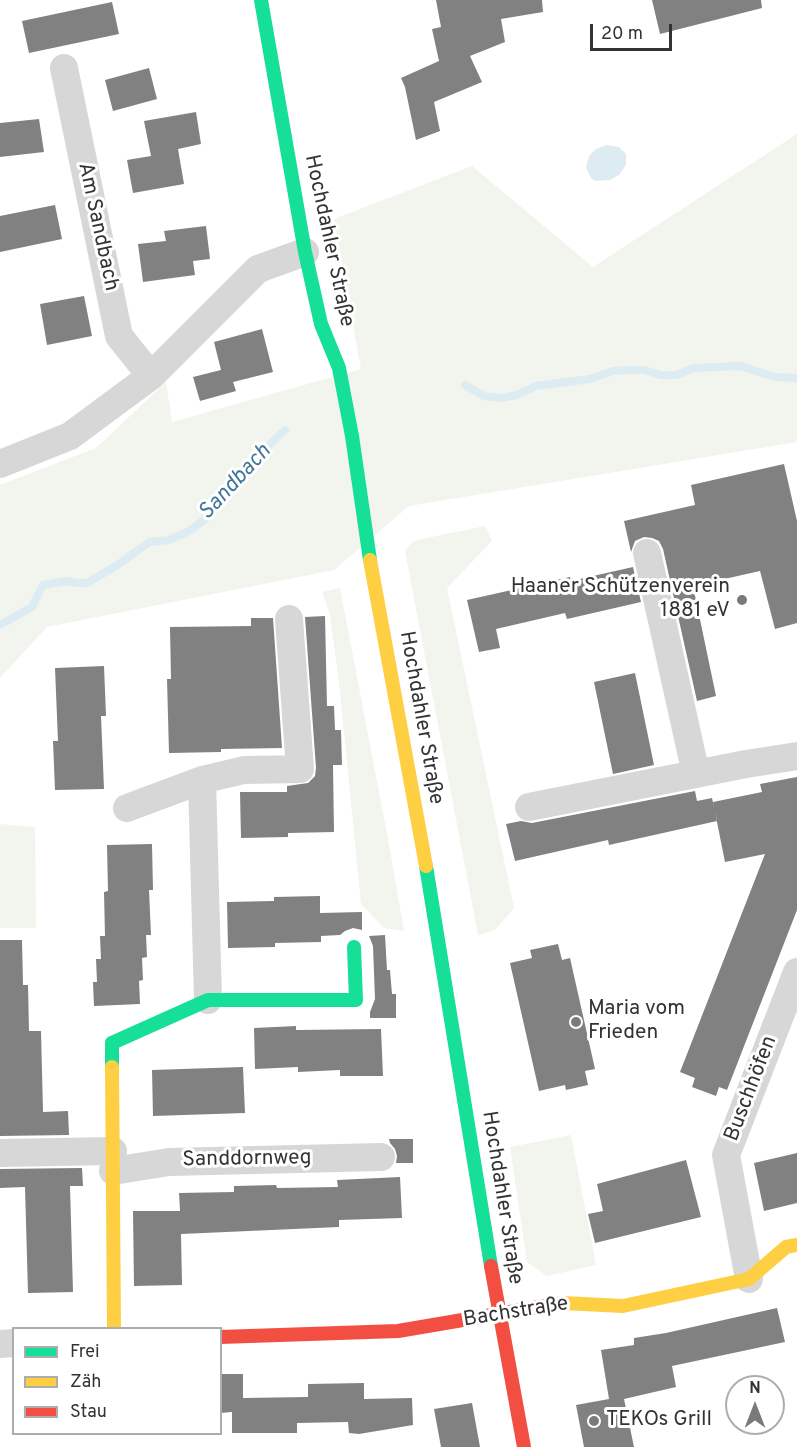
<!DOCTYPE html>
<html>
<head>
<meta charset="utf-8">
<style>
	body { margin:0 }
	#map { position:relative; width:797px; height:1447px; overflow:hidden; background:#fff; font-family:Overpass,sans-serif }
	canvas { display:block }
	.legend { position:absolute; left:12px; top:1327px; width:210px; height:108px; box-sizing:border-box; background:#fff; border:2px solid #adadad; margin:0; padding:8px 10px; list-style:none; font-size:18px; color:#333 }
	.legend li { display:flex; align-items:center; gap:12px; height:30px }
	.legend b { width:30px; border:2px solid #adadad }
	.north { position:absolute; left:725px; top:1375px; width:60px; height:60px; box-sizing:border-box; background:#fff; border:2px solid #adadad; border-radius:50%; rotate:0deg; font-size:16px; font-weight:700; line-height:24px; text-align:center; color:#333 }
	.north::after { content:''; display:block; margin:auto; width:21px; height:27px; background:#7a7a7a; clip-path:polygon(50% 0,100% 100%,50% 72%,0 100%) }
	.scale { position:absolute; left:590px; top:24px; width:82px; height:27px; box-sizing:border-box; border:3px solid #333; border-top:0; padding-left:8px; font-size:18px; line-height:21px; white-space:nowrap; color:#333; -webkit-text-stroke:4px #fff; paint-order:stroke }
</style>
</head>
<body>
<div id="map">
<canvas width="797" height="1447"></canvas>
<ul class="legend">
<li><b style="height:8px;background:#16e098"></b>Frei</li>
<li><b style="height:8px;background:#ffcf43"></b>Zäh</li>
<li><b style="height:8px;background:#f24e42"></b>Stau</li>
</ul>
<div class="north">N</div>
<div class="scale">20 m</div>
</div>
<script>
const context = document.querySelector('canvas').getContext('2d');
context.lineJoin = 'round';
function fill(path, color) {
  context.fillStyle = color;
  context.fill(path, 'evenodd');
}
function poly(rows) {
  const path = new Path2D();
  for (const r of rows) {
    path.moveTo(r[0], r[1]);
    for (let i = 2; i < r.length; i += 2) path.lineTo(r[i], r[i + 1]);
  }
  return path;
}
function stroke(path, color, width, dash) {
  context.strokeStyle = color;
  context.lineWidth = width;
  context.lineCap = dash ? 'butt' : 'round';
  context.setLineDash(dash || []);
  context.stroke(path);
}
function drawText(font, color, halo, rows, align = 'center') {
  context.font = font + ' Overpass,sans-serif';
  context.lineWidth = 6;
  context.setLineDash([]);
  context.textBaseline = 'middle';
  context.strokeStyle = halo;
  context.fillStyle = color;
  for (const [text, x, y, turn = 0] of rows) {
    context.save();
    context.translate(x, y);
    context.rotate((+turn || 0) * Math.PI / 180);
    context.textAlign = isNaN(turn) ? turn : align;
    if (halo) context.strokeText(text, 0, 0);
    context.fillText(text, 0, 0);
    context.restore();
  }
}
fill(poly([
	[797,134,797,442,409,506,334,570,47,627,0,678,0,485,96,448,166,382,172,422,361,369,334,219,472,166,593,267],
	[485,526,492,541,447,588,514,908,495,930,478,935,405,551,413,541],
	[340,588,388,839,404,931,384,928,361,904,340,691,330,615,322,592],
	[0,824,35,827,36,928,0,928],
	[571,1135,596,1265,547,1276,527,1262,510,1147]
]), '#f1f5ed');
fill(poly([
	[607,145,619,147,626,154,626,165,619,175,610,180,595,181,591,178,586,167,589,156,596,149]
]), '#ddebf3');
stroke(poly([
	[465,385,484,396,500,398,517,395,536,386,590,379,613,371,629,370,644,370,661,375,677,375,693,368,740,366,775,377,797,378],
	[0,625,32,607,43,585,67,581,77,583,87,583,119,564,149,542,169,540,191,530,209,516,219,501,233,490,273,441,285,430]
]), '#ddebf3', 8);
fill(poly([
	[436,0,542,0,543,12,501,19,505,42,470,56,482,82,434,102,440,131,416,140,405,87,401,78,439,61,432,29,441,27],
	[652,0,761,0,762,8,660,34],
	[112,2,119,34,29,53,22,21],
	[149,68,157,99,113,111,105,80],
	[196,112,201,144,178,149,184,184,133,193,127,160,151,156,144,121],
	[39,119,44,152,0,157,0,123],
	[55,205,62,239,0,252,0,216],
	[206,226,210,259,193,261,195,275,143,282,138,244,166,241,164,231],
	[84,296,92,336,47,345,40,304],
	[262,329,273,372,233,382,236,391,200,401,193,377,221,370,214,342],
	[784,464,797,521,797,623,775,629,760,571,693,586,716,696,697,701,663,549,659,541,652,538,644,537,635,541,631,552,624,521,695,505,691,485],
	[633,567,641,602,567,619,565,613,496,629,500,648,479,652,467,600,570,577,571,581],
	[325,616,327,706,334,706,335,730,341,730,342,765,333,765,334,832,288,833,288,837,241,838,240,792,287,792,287,786,308,783,315,776,316,768,305,617],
	[251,618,273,618,282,748,221,749,221,752,169,753,167,679,171,679,170,627,251,626],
	[104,666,106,716,101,716,104,789,55,790,53,741,58,741,55,668],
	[635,673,654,765,613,774,594,682],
	[797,777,797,910,727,1090,719,1087,716,1096,692,1087,695,1078,680,1072,765,854,725,862,713,802,762,792,760,784],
	[695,791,697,801,712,798,717,821,609,845,608,840,515,861,506,824,521,821,532,823],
	[152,844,153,890,149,890,151,935,146,935,147,957,142,958,143,980,139,981,140,1004,94,1006,93,982,97,982,96,959,101,959,100,936,105,936,104,892,108,891,107,845],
	[320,896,320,913,362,912,362,930,353,928,345,931,340,935,321,936,321,942,275,943,275,947,228,948,227,902,274,901,274,897],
	[385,935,387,970,390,970,392,994,396,994,396,1018,370,1018,370,1012,375,999,373,946,369,936],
	[0,940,22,940,23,985,28,985,29,1031,41,1031,43,1112,68,1111,69,1135,0,1136],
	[558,944,562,960,570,958,595,1069,585,1071,588,1085,566,1090,565,1085,539,1091,510,963,532,958,530,950],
	[296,1026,296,1030,381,1029,383,1076,340,1076,340,1070,298,1072,298,1067,255,1069,254,1028],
	[243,1067,245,1113,153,1116,152,1070],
	[389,1139,413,1139,413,1163,396,1163,397,1156,395,1149,390,1143],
	[797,1153,797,1203,764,1211,754,1163],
	[686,1160,701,1217,595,1243,588,1214,603,1211,597,1184],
	[82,1168,83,1186,70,1186,73,1292,28,1293,25,1187,0,1188,0,1169],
	[400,1177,402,1218,339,1220,339,1227,181,1234,182,1285,134,1286,133,1211,180,1211,179,1193,234,1192,234,1186,276,1185,277,1188,338,1187,337,1180],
	[777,1308,785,1342,672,1366,676,1387,624,1399,634,1447,584,1447,576,1405,609,1399,601,1350,634,1345,634,1338,666,1333],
	[220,1374,243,1374,243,1398,308,1397,308,1384,364,1383,364,1399,412,1398,413,1425,359,1434,349,1433,348,1422,297,1423,297,1433,232,1433,232,1412,220,1413],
	[472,1403,480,1447,441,1447,434,1409]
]), '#818181');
stroke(poly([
	[64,68,119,336,151,376],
	[0,464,70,436,151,376,258,269,305,252],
	[647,553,696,774],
	[202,780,208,1000],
	[529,807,746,764,797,756],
	[127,808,202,780,244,770,300,769,289,619],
	[0,1153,113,1151],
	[113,1171,169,1162,381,1157],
	[749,1279,726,1155,797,972],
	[0,1344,14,1343]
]), '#d7d7d7', 28);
stroke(poly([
	[261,0,305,252,321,324,339,368,352,436,370,560],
	[426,866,491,1266],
	[112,1067,112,1043,208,1000,356,1000,354,947]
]), '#16e098', 14);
stroke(poly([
	[370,560,426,866],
	[112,1067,114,1328],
	[545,1306,563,1303,623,1306,749,1279,786,1247,797,1245]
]), '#ffcf43', 14);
stroke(poly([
	[491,1266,524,1447],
	[220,1337,398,1331,545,1306]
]), '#f24e42', 14);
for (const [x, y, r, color] of [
	[742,600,6,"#7a7a7a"],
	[576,1022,6,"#7a7a7a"],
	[594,1421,6,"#7a7a7a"]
]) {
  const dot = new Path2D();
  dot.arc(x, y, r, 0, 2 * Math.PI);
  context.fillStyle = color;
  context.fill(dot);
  stroke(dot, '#fff', 2);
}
drawText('21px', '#333', '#fff', [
	["Am Sandbach",97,227,78],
	["Hochdahler Straße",328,241,78],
	["Hochdahler Straße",420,718,80],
	["Buschhöfen",752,1089,-69],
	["Sanddornweg",247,1160,-1],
	["Hochdahler Straße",501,1198,81],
	["Bachstraße",516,1313,-9]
]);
drawText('21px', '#333', '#fff', [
	["Haaner Schützenverein",730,588,"right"],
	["1881 eV",730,612,"right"],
	["Maria vom",588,1010],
	["Frieden",588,1034],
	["TEKOs Grill",606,1421]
], 'left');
drawText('italic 22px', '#3f7597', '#fff', [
	["Sandbach",236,483,-47]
]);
</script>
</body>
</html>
